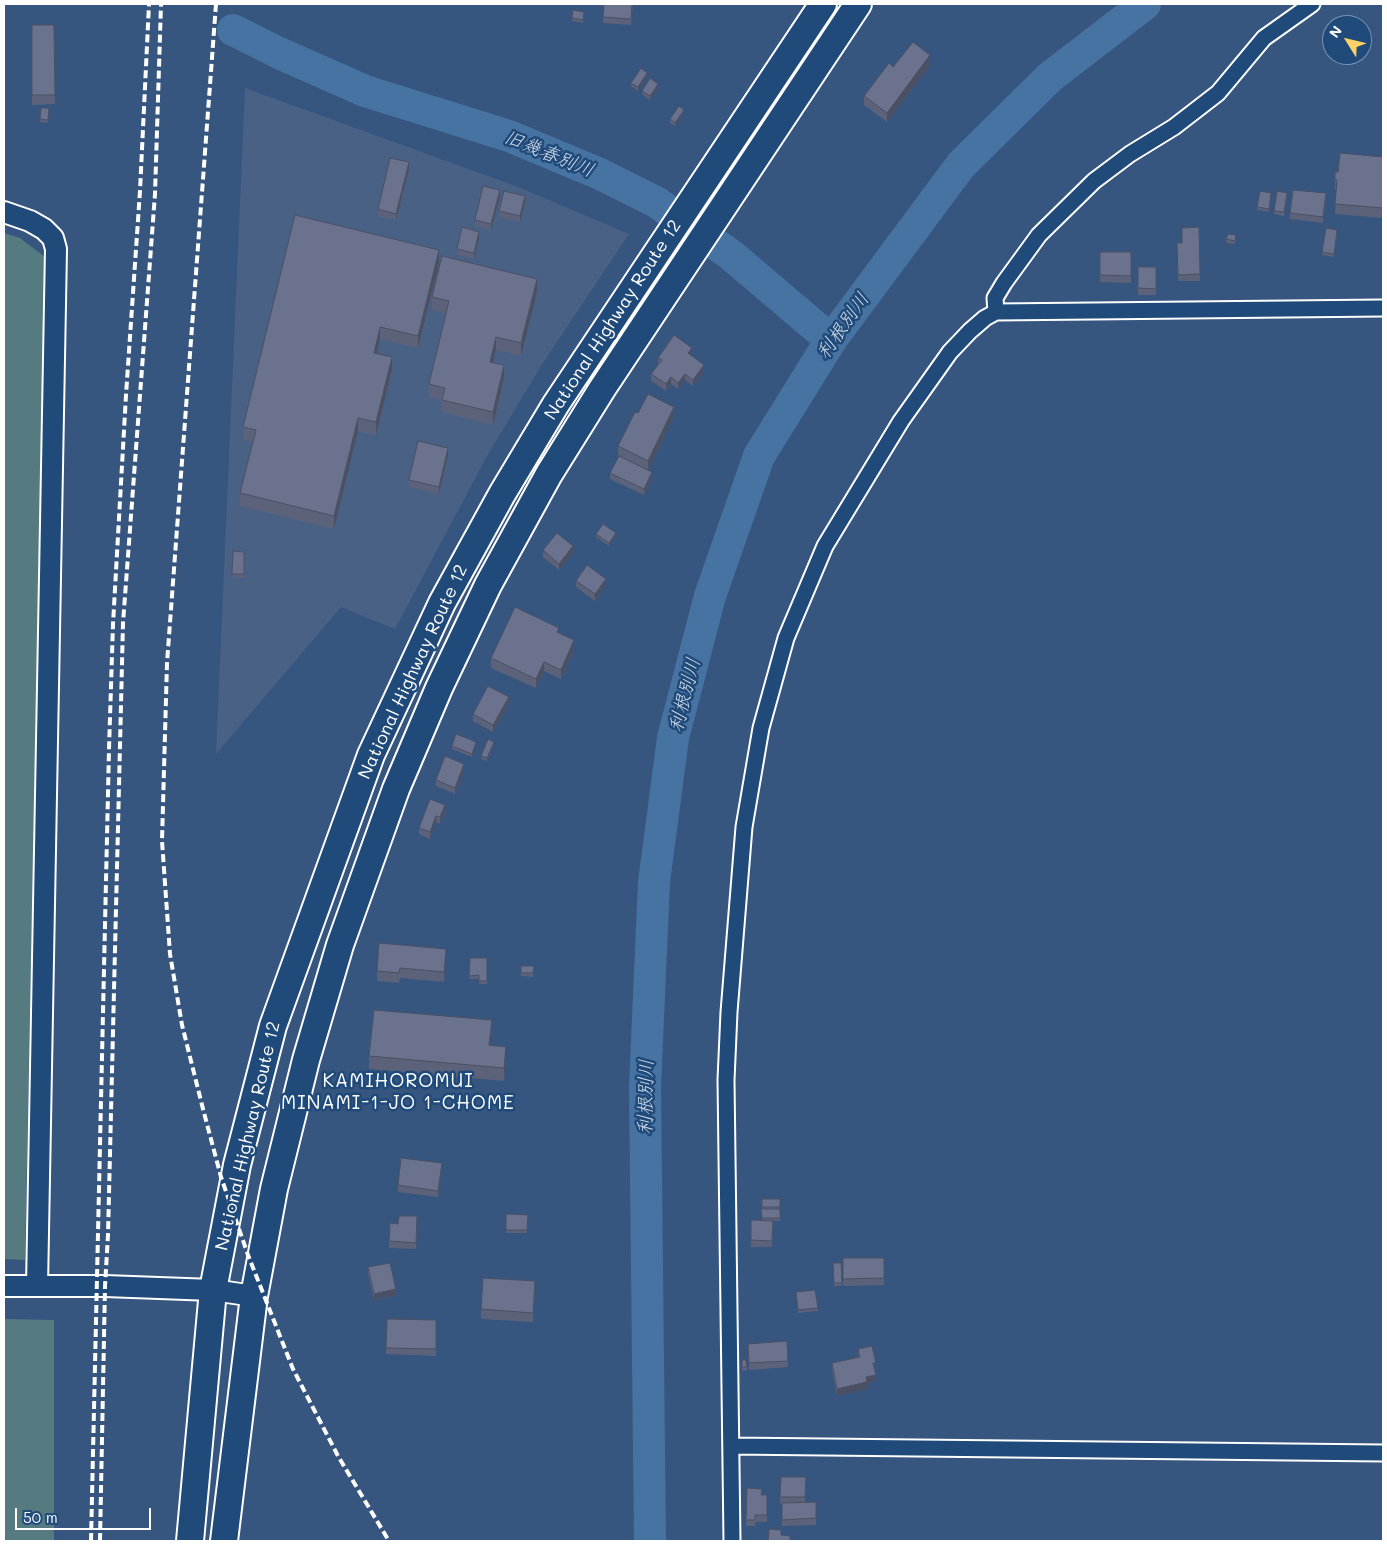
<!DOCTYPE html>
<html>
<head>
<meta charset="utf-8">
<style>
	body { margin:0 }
	#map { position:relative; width:1387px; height:1545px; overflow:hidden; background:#365680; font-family:Mali,sans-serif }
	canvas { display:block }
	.frame { position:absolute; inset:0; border:5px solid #fff; pointer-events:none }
	.north { position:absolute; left:1322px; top:15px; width:50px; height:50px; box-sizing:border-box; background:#1f4a7a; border:1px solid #7992af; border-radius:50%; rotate:306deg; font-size:14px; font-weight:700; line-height:20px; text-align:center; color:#fff }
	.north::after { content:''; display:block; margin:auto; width:18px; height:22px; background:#ffd166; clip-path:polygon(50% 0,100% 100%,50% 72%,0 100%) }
	.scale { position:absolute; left:15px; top:1508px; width:136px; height:22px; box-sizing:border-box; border:2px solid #fff; border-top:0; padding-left:6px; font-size:15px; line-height:18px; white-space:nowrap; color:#fff; -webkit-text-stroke:4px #1f4a7a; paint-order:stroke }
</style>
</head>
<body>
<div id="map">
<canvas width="1387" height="1545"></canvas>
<div class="frame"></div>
<div class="north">N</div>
<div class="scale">50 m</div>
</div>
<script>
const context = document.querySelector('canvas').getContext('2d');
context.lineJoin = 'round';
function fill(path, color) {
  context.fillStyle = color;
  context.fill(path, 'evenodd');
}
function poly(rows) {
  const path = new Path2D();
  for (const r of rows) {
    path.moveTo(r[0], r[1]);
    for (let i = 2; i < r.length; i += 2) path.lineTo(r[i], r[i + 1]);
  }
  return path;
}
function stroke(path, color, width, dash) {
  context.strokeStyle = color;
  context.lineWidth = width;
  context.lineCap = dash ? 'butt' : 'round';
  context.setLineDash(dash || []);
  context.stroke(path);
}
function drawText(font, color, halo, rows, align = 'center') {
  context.font = font + ' Mali,"Klee One",sans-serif';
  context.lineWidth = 5;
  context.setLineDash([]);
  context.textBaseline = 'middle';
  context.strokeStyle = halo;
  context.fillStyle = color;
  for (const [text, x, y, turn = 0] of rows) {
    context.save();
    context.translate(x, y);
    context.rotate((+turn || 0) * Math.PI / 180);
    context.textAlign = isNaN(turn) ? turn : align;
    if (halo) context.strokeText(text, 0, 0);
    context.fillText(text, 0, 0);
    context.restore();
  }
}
fill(poly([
	[245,88,518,187,629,234,541,366,487,456,395,629,341,607,216,754]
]), '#4a6186');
fill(poly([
	[4,233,20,238,45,257,25,1260,4,1259],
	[4,1319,54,1320,54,1541,4,1541]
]), '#557b81');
stroke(poly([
	[233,30,279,53,365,91,509,136,600,174,656,202,731,255,831,340],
	[650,1541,645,1086,654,882,673,738,710,596,759,456,831,340,961,165,1050,77,1145,4]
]), '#4773a2', 32);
const minor = poly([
	[996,312,995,298,1004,283,1039,235,1094,181,1130,154,1174,127,1218,93,1264,38,1312,4],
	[731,1446,1383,1453],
	[732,1541,726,1080,729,1012,744,827,761,728,786,638,825,546,901,421,950,352,970,331,985,318,996,312,1383,308]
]);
const tertiary = poly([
	[4,212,30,221,44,229,53,238,56,249,37,1286],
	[4,1286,105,1286,213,1290,254,1296]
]);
const trunk = poly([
	[190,1541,213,1290,237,1165,273,1026,371,755,442,603,502,494,556,404,823,4],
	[224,1541,254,1296,274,1189,306,1060,340,945,396,789,439,688,488,585,549,474,602,389,858,4]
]);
stroke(minor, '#fff', 19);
stroke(tertiary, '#fff', 24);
stroke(trunk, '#fff', 30);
stroke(minor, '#1f4a7a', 15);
stroke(tertiary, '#1f4a7a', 20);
stroke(trunk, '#1f4a7a', 26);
stroke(poly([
	[216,4,167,663,162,841,170,954,182,1025,203,1109,221,1177,248,1255,293,1369,338,1456,389,1541],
	[91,1541,109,749,113,624,126,395,140,191,149,4],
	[100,1541,105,1286,108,1235,123,623,155,194,161,4]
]), '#fff', 4, [8, 4]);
fill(poly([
	[633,4,631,25,603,23,603,17],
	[584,16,583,23,572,21,572,18],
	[32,25,54,25,55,104,32,105],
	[930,65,887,122,864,105,864,96],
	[647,76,638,91,631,86,631,83],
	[658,87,650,100,642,94,642,91],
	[41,108,49,108,48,123,40,122],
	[684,113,675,126,670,123,670,119],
	[1383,157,1383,218,1335,214,1336,190,1335,190,1335,180,1338,172],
	[409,169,396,220,378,216,378,209],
	[1287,196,1284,216,1274,214,1274,211],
	[500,197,491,230,475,226,475,220],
	[1271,197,1269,212,1257,210,1257,207],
	[1326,200,1323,223,1290,219,1290,213],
	[525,203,520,222,499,217,499,211],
	[1199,227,1200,281,1178,281,1177,243,1182,243],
	[1337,233,1334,257,1322,255,1322,252],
	[479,238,474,259,457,255,457,249],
	[1226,239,1236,239,1235,244,1226,243],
	[1100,252,1131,252,1131,283,1100,282],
	[439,263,418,348,380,339,377,353,392,370,376,435,358,431,334,529,240,506,240,493,253,442,243,440,243,427],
	[1138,267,1156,267,1156,295,1138,295],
	[537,292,521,356,496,350,493,362,504,378,493,425,442,412,442,400,429,397,429,384,446,313,432,310,432,297],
	[691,355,704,371,693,386,685,380,678,389,671,384,666,391,651,381,651,374,658,365,658,358,692,355],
	[638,413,674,416,648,470,652,479,644,495,610,479,610,473,633,463,618,456,618,446],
	[448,455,439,494,409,487,409,480],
	[596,534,616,536,609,546,596,537],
	[543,550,573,553,559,570,543,557],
	[233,551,244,552,244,578,232,577],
	[576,581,606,585,595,601,576,587],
	[559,633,574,650,561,679,544,671,536,688,491,668,491,658],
	[509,703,493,732,473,721,473,714],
	[494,745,487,761,481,759,481,756],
	[452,746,476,746,472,757,452,749],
	[464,771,455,794,436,786,436,780],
	[430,799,445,812,440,824,436,822,430,839,419,834,419,828],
	[470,958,487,958,487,984,479,984,479,979,469,979],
	[446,959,444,982,400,978,399,983,377,981,377,971],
	[521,966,534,966,533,977,521,976],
	[492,1033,490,1045,506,1059,504,1081,369,1069,369,1056],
	[442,1170,438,1197,398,1192,398,1185],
	[762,1199,780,1199,780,1221,773,1221,772,1247,751,1247,751,1220,762,1221],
	[506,1214,528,1215,527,1233,506,1233],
	[417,1216,416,1249,389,1248,390,1223,398,1224],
	[843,1258,884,1258,884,1285,843,1286],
	[833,1263,841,1263,842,1286,834,1286],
	[368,1267,396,1295,374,1300,368,1274],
	[535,1291,533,1322,481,1319,481,1309],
	[796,1292,818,1308,818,1311,798,1313],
	[387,1319,436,1320,436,1356,386,1354],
	[748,1344,788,1361,788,1367,749,1370],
	[858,1349,876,1369,875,1369,876,1381,867,1383,867,1389,837,1396,832,1370,832,1363,858,1357],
	[742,1360,746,1360,747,1370,742,1371],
	[781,1477,806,1477,805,1502,816,1518,816,1525,782,1526,782,1504,780,1504],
	[747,1488,762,1495,767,1495,767,1522,755,1522,755,1526,746,1526]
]), '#5c627a');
fill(poly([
	[930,55,930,65,887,122,887,113],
	[647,73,647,76,638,91,638,87],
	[658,84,658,87,650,100,650,96],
	[684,110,684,113,675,126,675,123],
	[409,162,409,169,396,220,396,214],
	[500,190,500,197,491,230,491,224],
	[1326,193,1326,200,1323,223,1323,217],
	[525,196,525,203,520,222,520,216],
	[479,232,479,238,474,259,474,253],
	[439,250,439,263,418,348,418,336],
	[537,279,537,292,521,356,521,343],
	[380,327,380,339,374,366,374,353],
	[496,337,496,350,490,375,490,362],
	[692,348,692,355,688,360,688,353],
	[392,357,392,370,376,435,376,422],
	[504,365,504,378,493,425,493,412],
	[704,365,704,371,693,386,693,380],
	[685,374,685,380,678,389,678,383],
	[671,377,671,384,666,391,666,384],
	[674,407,674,416,648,470,648,461],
	[358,418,358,431,334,529,334,516],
	[448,448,448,455,439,494,439,487],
	[652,472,652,479,644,495,644,489],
	[616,533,616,536,609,546,609,543],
	[573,546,573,553,559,570,559,564],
	[606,579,606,585,595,601,595,594],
	[574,640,574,650,561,679,561,670],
	[544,662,544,671,536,688,536,679],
	[509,697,509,703,493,732,493,725],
	[476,742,476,746,472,757,472,754],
	[494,742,494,745,487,761,487,758],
	[464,764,464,771,455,794,455,788],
	[445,805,445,812,440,824,440,817],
	[436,816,436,822,430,839,430,832],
	[446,949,446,959,444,982,444,972],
	[492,1020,492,1033,489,1058,489,1045],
	[506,1047,506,1059,504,1081,504,1068],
	[442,1163,442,1170,438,1197,438,1191],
	[535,1281,535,1291,533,1322,533,1313],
	[396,1289,396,1295,374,1300,374,1294],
	[876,1375,876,1381,867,1383,867,1389,837,1396,837,1389,866,1377]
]), '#4b5063');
const building = poly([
	[604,4,632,4,631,19,603,17,604,4],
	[573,10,584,12,583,20,572,18,573,10],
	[32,25,54,25,55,95,32,95,32,25],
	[913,42,930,55,887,113,864,96,889,63,893,67,913,42],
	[641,68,647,73,638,87,631,83,641,68],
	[650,78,658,84,650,96,642,91,650,78],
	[679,106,684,110,675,123,670,119,679,106],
	[41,108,49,108,48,120,40,119,41,108],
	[1340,153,1383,157,1383,208,1335,204,1337,180,1335,180,1335,172,1338,172,1340,153],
	[390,158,409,162,396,214,378,209,390,158],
	[483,186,500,190,491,224,475,220,483,186],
	[1293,190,1326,193,1323,217,1290,213,1293,190],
	[504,191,525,196,520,216,499,211,504,191],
	[1260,191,1271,193,1269,209,1257,207,1260,191],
	[1277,191,1287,193,1284,212,1274,211,1277,191],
	[295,215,439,250,418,336,380,327,374,353,392,357,376,422,358,418,334,516,240,493,256,430,243,427,295,215],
	[462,227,479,232,474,253,457,249,462,227],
	[1199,227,1200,274,1178,275,1177,243,1182,243,1182,228,1199,227],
	[1326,228,1337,230,1334,254,1322,252,1326,228],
	[1228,234,1236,235,1235,241,1226,239,1228,234],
	[1100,252,1131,252,1131,276,1100,275,1100,252],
	[442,256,537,279,521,343,496,337,490,362,504,365,493,412,442,400,445,388,429,384,449,301,432,297,442,256],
	[1138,267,1156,267,1156,289,1138,288,1138,267],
	[674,335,692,348,688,353,704,365,693,380,685,374,678,383,671,377,666,384,651,374,662,360,658,358,674,335],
	[648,394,674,407,648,461,618,446,635,412,638,413,648,394],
	[418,441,448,448,439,487,409,480,418,441],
	[619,456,652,472,644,489,610,473,619,456],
	[603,524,616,533,609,543,596,534,603,524],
	[557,533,573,546,559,564,543,550,557,533],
	[233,551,244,552,244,574,232,574,233,551],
	[587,565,606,579,595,594,576,581,587,565],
	[515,607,559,628,557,632,574,640,561,670,544,662,536,679,491,658,515,607],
	[488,686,509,697,493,725,473,714,488,686],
	[456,734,476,742,472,754,452,746,456,734],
	[488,739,494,742,487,758,481,756,488,739],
	[445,756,464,764,455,788,436,780,445,756],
	[430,799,445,805,440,817,436,816,430,832,419,828,430,799],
	[379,943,446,949,444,972,400,968,399,973,377,971,379,943],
	[470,958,487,958,487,981,479,981,479,975,469,976,470,958],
	[521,966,534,966,533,973,521,973,521,966],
	[374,1010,492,1020,489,1045,506,1047,504,1068,369,1056,374,1010],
	[401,1158,442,1163,438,1191,398,1185,401,1158],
	[762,1199,780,1199,780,1207,762,1207,762,1199],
	[761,1209,780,1209,780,1218,762,1218,761,1209],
	[506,1214,528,1215,527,1230,506,1230,506,1214],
	[399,1216,417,1216,416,1243,389,1241,390,1223,398,1224,399,1216],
	[751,1220,773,1221,772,1241,751,1240,751,1220],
	[843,1258,884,1258,884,1278,843,1279,843,1258],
	[390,1263,396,1289,374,1294,368,1267,390,1263],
	[833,1263,841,1263,842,1283,834,1283,833,1263],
	[483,1278,535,1281,533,1313,481,1309,483,1278],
	[815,1290,818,1308,798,1310,796,1292,815,1290],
	[387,1319,436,1320,436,1349,386,1348,387,1319],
	[787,1341,788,1361,749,1363,748,1344,787,1341],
	[872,1346,876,1363,873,1363,876,1375,866,1377,867,1382,837,1389,832,1363,860,1357,858,1349,872,1346],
	[742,1360,746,1360,747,1367,742,1367,742,1360],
	[781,1477,806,1477,805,1497,780,1497,781,1477],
	[747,1488,762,1489,761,1495,767,1495,767,1515,755,1515,755,1520,746,1520,747,1488],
	[816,1502,816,1518,782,1520,782,1503,816,1502],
	[769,1529,781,1530,781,1535,790,1536,790,1541,768,1541,769,1529]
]);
fill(building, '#6b728e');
stroke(building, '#4b5063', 1);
drawText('18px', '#fff', '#1f4a7a', [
	["National Highway Route 12",613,320,-57],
	["National Highway Route 12",413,672,-65],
	["National Highway Route 12",248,1136,-77]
]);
drawText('italic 19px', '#d1dce8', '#1f4a7a', [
	["旧幾春別川",549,154,22],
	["利根別川",843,326,-55],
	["利根別川",685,695,-76],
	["利根別川",646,1097,-89]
]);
context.letterSpacing = '1px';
drawText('19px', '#fff', '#1f4a7a', [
	["KAMIHOROMUI",398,1081],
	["MINAMI-1-JO 1-CHOME",398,1103]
]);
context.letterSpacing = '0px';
</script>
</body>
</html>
